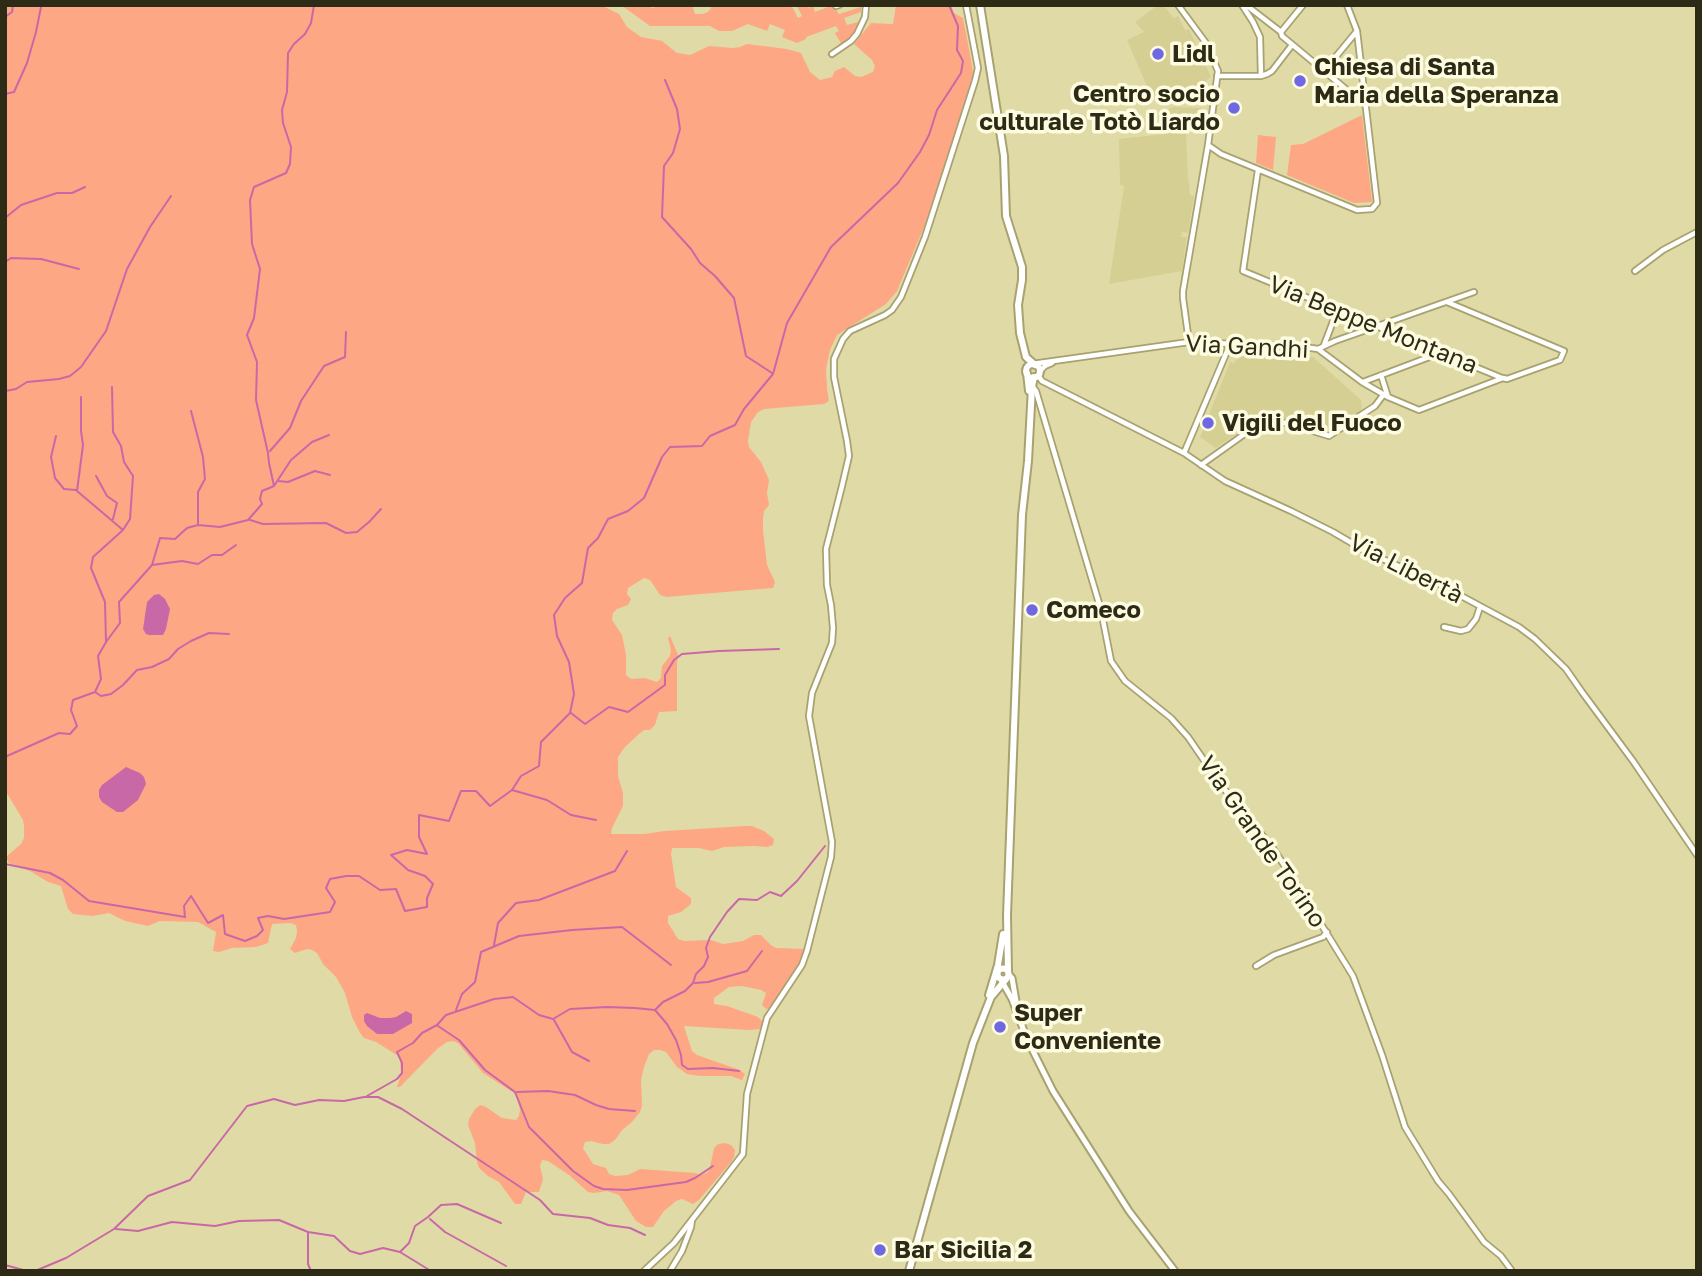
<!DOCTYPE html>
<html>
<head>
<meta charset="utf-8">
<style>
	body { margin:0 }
	#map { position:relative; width:1702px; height:1276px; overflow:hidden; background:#e0dba6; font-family:"Golos Text",sans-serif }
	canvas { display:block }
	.frame { position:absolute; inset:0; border:7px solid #2d2a16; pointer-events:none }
</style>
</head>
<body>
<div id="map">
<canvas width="1702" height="1276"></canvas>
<div class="frame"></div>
</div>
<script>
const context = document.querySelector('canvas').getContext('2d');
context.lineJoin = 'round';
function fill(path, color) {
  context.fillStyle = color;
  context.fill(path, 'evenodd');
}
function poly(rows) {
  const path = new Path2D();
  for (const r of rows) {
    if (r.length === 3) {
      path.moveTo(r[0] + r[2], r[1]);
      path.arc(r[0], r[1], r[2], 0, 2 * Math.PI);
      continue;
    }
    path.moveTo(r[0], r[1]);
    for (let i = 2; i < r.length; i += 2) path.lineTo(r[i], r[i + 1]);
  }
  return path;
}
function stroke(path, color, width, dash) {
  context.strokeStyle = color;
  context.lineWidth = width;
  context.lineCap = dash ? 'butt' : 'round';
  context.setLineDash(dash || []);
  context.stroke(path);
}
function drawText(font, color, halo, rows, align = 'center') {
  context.font = font + ' "Golos Text",sans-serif';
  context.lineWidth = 7;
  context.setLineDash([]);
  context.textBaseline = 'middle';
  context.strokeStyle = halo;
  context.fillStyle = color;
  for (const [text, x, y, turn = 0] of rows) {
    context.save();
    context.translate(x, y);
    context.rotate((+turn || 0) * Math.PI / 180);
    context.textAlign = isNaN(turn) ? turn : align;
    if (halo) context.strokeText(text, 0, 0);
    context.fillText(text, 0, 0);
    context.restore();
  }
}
fill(poly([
	[1158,5,1163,5,1174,18,1178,16,1185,30,1189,29,1211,77,1206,80,1209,92,1152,98,1127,40,1144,32,1135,22],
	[1172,107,1201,108,1206,118,1204,127,1186,132,1188,180,1189,181,1190,195,1194,196,1188,233,1182,232,1181,237,1187,237,1182,271,1109,284,1124,186,1120,185,1119,139,1166,134,1166,111],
	[1248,351,1313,357,1361,400,1362,412,1344,424,1341,420,1335,424,1337,428,1330,433,1325,425,1319,422,1261,417,1216,448,1200,437,1230,362,1234,363,1235,361,1247,354]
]), '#d5cf93');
fill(poly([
	[5,5,601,5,619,14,627,27,641,37,662,41,677,53,690,55,709,46,733,48,740,47,747,44,787,49,801,53,810,72,820,80,832,77,835,71,844,67,855,76,861,77,873,72,875,66,872,60,854,44,871,23,893,24,896,5,951,5,954,13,963,18,972,65,973,74,969,90,924,227,897,291,886,304,837,335,830,350,826,369,827,388,829,401,824,404,764,409,758,412,751,422,748,441,749,447,761,462,769,480,767,493,769,505,764,511,763,518,763,530,767,565,775,582,773,588,666,597,660,595,650,580,644,578,628,588,627,594,631,599,628,605,617,609,613,613,612,620,622,635,626,655,626,675,631,679,645,678,657,682,661,678,662,666,670,656,671,650,668,638,670,636,678,655,677,662,677,711,659,712,655,725,650,730,644,730,639,734,625,747,618,757,618,776,623,793,623,806,612,828,611,834,644,834,665,831,745,826,752,826,764,831,774,839,773,845,767,847,755,846,724,847,712,851,699,848,672,848,671,854,676,887,691,898,691,904,681,912,668,916,668,923,678,939,684,941,711,940,723,944,743,941,754,935,761,935,771,945,776,948,804,949,800,963,772,1008,766,1009,762,1005,766,993,761,990,742,986,729,987,714,998,714,1004,727,1006,758,1017,763,1022,760,1029,749,1030,684,1026,692,1051,697,1055,740,1070,745,1074,742,1080,731,1076,700,1076,687,1074,677,1067,666,1052,660,1050,654,1050,649,1054,644,1067,641,1080,642,1106,640,1112,632,1122,622,1130,615,1140,609,1144,603,1144,591,1141,585,1142,583,1148,593,1164,606,1168,609,1174,615,1176,628,1175,640,1169,695,1173,701,1175,708,1172,710,1167,714,1148,718,1144,725,1143,731,1145,735,1150,734,1157,731,1162,699,1200,693,1204,682,1199,676,1201,664,1211,653,1227,646,1227,636,1221,619,1195,607,1191,594,1193,588,1192,569,1175,548,1161,542,1160,540,1166,543,1179,539,1192,526,1192,521,1204,515,1204,499,1182,488,1176,479,1168,477,1162,475,1143,468,1125,469,1119,475,1109,480,1105,486,1107,502,1118,516,1120,519,1116,520,1110,517,1098,514,1093,483,1073,458,1043,453,1041,447,1042,437,1049,400,1087,397,1087,401,1075,400,1057,376,1042,364,1038,360,1033,352,1017,345,993,336,977,323,964,317,953,312,950,307,949,295,953,290,949,296,938,297,931,296,925,290,923,272,924,268,943,256,947,232,948,219,952,213,951,216,932,198,922,160,921,148,926,125,921,109,913,92,916,73,914,68,909,61,886,48,882,32,872,9,863,6,857,21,844,24,838,24,826,23,820,5,790],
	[621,5,643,5,653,8,659,5,692,5,695,14,702,14,708,12,713,5,786,5,793,8,798,18,802,16,797,6,801,5,807,5,809,8,813,6,815,12,828,7,828,5,833,5,839,14,861,7,861,12,844,18,847,25,858,22,861,23,856,34,842,45,835,33,839,31,836,26,806,37,806,39,797,43,782,37,785,30,770,24,767,31,748,24,732,31,719,31,710,26,650,26],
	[1362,115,1372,202,1354,203,1287,175,1291,145,1303,144],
	[1258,135,1276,137,1273,170,1256,163]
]), '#fea784');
fill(poly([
	[159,594,165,599,170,609,166,629,163,635,149,635,146,634,143,629,147,602,154,595],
	[126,767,140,773,144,777,146,784,138,800,123,812,117,812,102,802,99,797,99,790,102,785],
	[406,1011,412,1014,412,1023,393,1034,377,1034,367,1026,364,1021,364,1015,367,1013,380,1018,390,1018,396,1017]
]), '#c968a7');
stroke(poly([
	[5,17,12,12,13,5],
	[665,80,677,109,680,129,673,153,664,166,662,217,691,249,700,263,715,276,734,298,746,356,772,373],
	[5,94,14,92,27,63,36,32,41,7],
	[5,218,21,205,57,193,72,193,85,187],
	[5,262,11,258,41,259,79,269],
	[5,391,16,389,27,382,59,379,70,376,81,367,106,331,127,269,150,227,171,196],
	[81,397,81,431,83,445,77,491,123,530],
	[191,411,203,457,205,479,198,492,198,525],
	[56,436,51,457,55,478,64,489,76,490],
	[270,451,290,428,301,401,324,366,345,357,346,332],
	[96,476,107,496,117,503,113,519],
	[278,481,288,482,315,471,330,475],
	[274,486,269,463,268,453,256,400,257,362,247,335,254,318,260,269,252,244,250,200,254,187,286,173,290,164,291,147,283,123,282,110,287,92,288,53,294,44,305,34,311,23,314,5],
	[250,520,263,524,326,523,346,533,357,532,369,522,381,509],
	[152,565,182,561,198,564,212,555,222,555,236,545],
	[106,642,120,623,119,602,152,565,160,538,175,539,187,528,198,525,220,527,248,520,262,504,260,499,262,491,274,486,291,460,312,442,329,435],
	[95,692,101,696,111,694,123,685,137,670,152,667,169,659,178,649,191,641,209,633,229,634],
	[571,713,585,724,609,707,628,712,665,685,665,675,674,660,682,654,719,651,779,649],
	[5,758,7,756,59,733,70,734,77,726,71,710,73,700,95,692,101,679,98,656,106,642,105,602,91,568,93,557,123,530,130,519,133,476,124,462,121,446,113,432,112,387],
	[512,790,547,800,571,815,596,820],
	[5,864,50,873,63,880,89,901,185,917,184,906,191,896,208,923,223,915,225,934,245,941,257,936,263,930,258,918,268,916,284,919,330,912,335,902,326,888,330,879,346,876,359,876,380,890,396,889,405,911,427,907,427,898,433,884,425,876,408,870,391,855,407,850,427,854,419,837,419,815,449,821,461,791,476,791,490,806,512,790,521,776,539,766,541,742,570,713,574,694,569,662,557,636,554,615,565,598,582,583,588,548,598,538,608,519,628,511,644,498,662,457,670,447,702,446,710,436,735,425,744,409,773,374,787,323,831,247,898,183,920,152,929,135,937,110,961,73,963,61,957,50,958,26,949,5],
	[494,945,498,923,516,903,539,900,615,871,627,851],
	[695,983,708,982,747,971,762,951],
	[456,1010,462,994,475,982,481,952,519,936,572,930,622,927,671,965],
	[655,1010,663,1002,685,991,693,983,696,974,704,966,708,957,706,948,710,937,727,912,739,899,757,900,770,892,781,896,797,881,825,846],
	[554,1020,572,1052,589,1061],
	[438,1026,459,1040,485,1070,515,1092,529,1127,573,1171,594,1186,603,1189,627,1190,686,1182,695,1178,713,1166],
	[517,1092,548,1091,575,1095,596,1105,609,1109,635,1111],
	[367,1096,397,1079,402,1073,402,1063,397,1052,413,1043,422,1033,437,1025,446,1015,494,999,513,997,539,1015,553,1019,570,1009,607,1007,635,1008,655,1010,667,1024,676,1040,681,1055,682,1065,688,1069,713,1068,739,1071],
	[430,1219,445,1232,506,1266],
	[116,1229,138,1231,172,1222,215,1226,239,1221,279,1220,308,1232,334,1236,350,1251,360,1254,383,1248,400,1252,431,1271],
	[308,1232,308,1264,311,1271],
	[400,1252,409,1243,415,1226,428,1217,441,1205,457,1204,501,1223],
	[5,1265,27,1271],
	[35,1271,66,1258,114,1229,148,1196,190,1180,247,1106,274,1099,295,1105,319,1100,344,1101,364,1097,378,1097,402,1109,540,1200,553,1214,590,1218,608,1225,630,1228,645,1235]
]), '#c968a7', 2);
const minor = poly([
	[1178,5,1206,43,1218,71,1208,145,1183,291,1183,298,1189,342],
	[1242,5,1253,22,1260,37,1261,76],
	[1246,5,1281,32,1282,36,1365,105],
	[836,6,839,5],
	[1281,32,1303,5],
	[832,54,851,41,857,34,865,17,866,5],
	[1324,71,1357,31],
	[1217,76,1261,76,1267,74,1272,71,1292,45],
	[1208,145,1221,154,1357,210,1372,209,1377,203,1357,31,1347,5],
	[1258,170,1243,271,1502,378],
	[1635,271,1663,250,1697,232],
	[1324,345,1337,311],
	[1318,349,1335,341,1474,292],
	[1032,364,1189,342,1304,347,1318,349,1362,382,1388,397,1419,410,1503,378,1507,379,1560,360,1564,351,1447,302],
	[1040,371,1045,366,1052,363],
	[1038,375,1042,381,1184,453,1225,481,1291,511,1333,532,1367,552,1439,584,1519,627,1535,639,1566,669,1582,692,1633,761,1697,855],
	[1381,375,1388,397],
	[1363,382,1440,353],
	[1032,386,1036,391,1101,610,1111,661,1125,681,1171,718,1188,737,1221,785,1272,847,1292,877,1353,976,1382,1055,1405,1127,1438,1181,1449,1194,1484,1242,1501,1256,1512,1271],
	[1184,453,1231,342],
	[1201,465,1260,423,1269,422,1287,423,1329,436,1375,406,1384,394],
	[1444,627,1461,631,1468,629,1476,619,1480,607],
	[1256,966,1274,955,1323,937,1327,932],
	[644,1271,674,1243,743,1154,747,1094,767,1018,802,965,807,951,831,857,832,842,809,716,812,693,832,643,833,628,831,605,827,585,826,549,842,486,849,456,847,441,834,377,834,359,843,339,850,331,885,315,892,310,901,297,925,237,975,81,978,68,966,5],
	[670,1271,682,1251,691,1227,692,1220]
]);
const tertiary = poly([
	[1009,975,1012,978,1016,1001],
	[1000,978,1012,999,1027,1039,1053,1091,1129,1211,1175,1271]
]);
const secondary = poly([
	[980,5,1004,156,1006,216,1022,267,1022,280,1018,305,1020,333,1026,357,1035,365],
	[1033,371,7],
	[1027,373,1029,391],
	[1003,974,5.5],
	[1008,972,1007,915,1022,515,1028,461,1032,387,1034,377],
	[989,995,998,965,1003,934],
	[909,1271,973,1043,991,997,1007,978]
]);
stroke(minor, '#a8a270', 8);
stroke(tertiary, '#a8a270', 9);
stroke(secondary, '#a8a270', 10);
stroke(minor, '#fff', 4.5);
stroke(tertiary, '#fff', 5);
stroke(secondary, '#fff', 6);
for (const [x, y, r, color] of [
	[1158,54,7,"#7068e2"],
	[1300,81,7,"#7068e2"],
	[1234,108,7,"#7068e2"],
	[1208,423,7,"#7068e2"],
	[1032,610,7,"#7068e2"],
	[1000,1027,7,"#7068e2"],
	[880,1250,7,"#7068e2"]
]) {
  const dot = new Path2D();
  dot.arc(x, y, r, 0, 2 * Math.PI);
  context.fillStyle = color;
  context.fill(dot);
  stroke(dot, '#fdfbe0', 2.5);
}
drawText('bold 24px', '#2d2a16', '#fdfbe0', [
	["Lidl",1172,54],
	["Chiesa di Santa",1314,67],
	["Maria della Speranza",1314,95],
	["Centro socio",1220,94,"right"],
	["culturale Totò Liardo",1220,122,"right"],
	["Vigili del Fuoco",1222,423],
	["Comeco",1046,610],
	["Super",1014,1013],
	["Conveniente",1014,1041],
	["Bar Sicilia 2",894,1250]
], 'left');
drawText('24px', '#2d2a16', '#fdfbe0', [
	["Via Beppe Montana",1373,325,22],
	["Via Gandhi",1247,347,3],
	["Via Libertà",1406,569,27],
	["Via Grande Torino",1262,842,55]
]);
</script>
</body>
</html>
